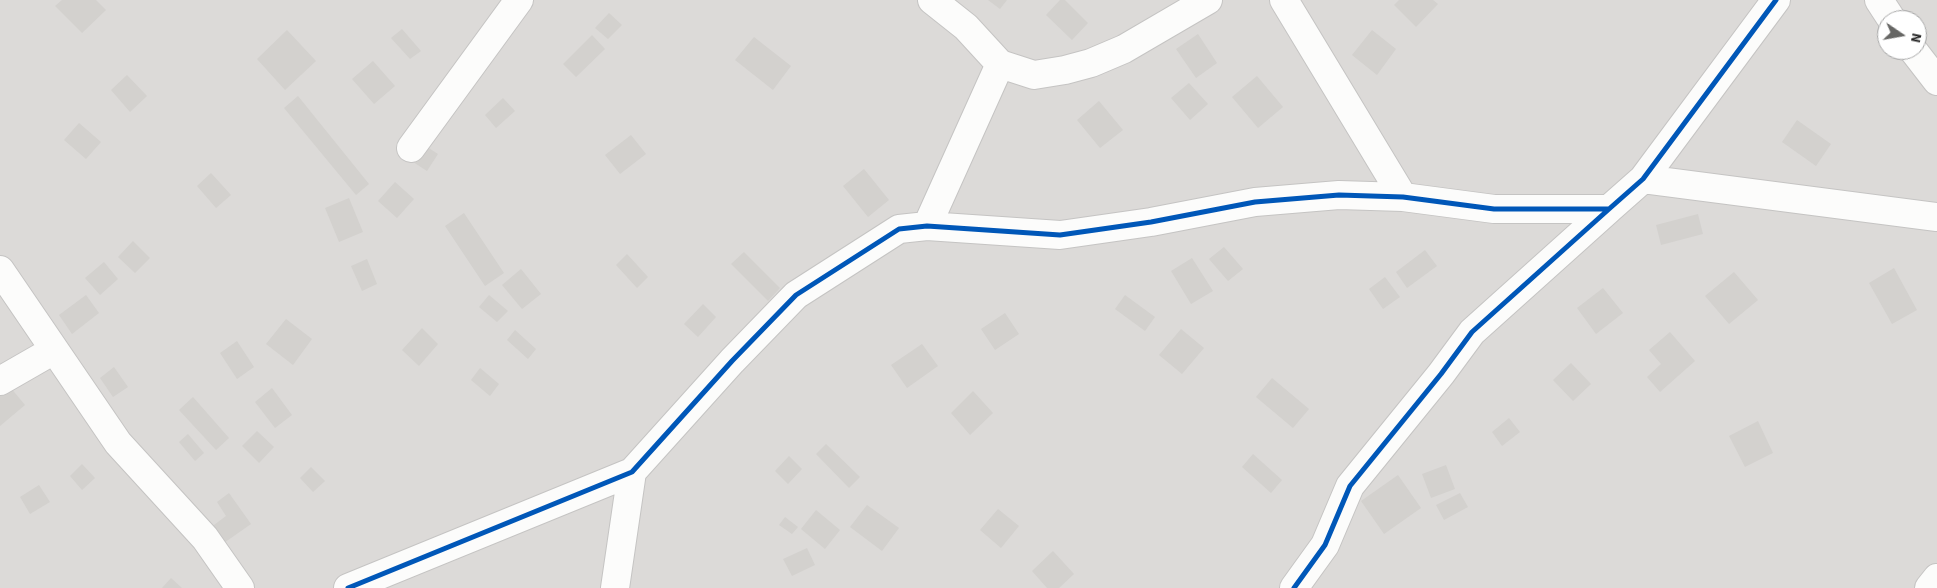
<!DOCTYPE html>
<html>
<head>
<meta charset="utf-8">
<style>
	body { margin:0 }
	#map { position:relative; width:1937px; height:588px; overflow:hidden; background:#edebe7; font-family:"Source Sans 3",sans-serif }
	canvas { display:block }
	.north { position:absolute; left:1877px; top:10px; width:50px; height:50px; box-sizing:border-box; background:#fff; border:1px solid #a5a5a5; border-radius:50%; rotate:102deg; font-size:14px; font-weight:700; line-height:20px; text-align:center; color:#1e1e1e }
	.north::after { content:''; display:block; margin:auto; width:18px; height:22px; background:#666664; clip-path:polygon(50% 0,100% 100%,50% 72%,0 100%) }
</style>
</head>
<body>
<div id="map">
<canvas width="1937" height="588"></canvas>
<div class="north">N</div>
</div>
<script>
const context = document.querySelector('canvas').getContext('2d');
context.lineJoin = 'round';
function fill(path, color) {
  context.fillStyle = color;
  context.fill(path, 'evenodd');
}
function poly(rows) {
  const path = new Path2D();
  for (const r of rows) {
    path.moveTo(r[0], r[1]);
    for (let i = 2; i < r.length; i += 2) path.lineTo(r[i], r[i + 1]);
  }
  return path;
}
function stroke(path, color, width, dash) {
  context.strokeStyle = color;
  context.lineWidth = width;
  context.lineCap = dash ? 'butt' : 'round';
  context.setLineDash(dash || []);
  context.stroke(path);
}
fill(poly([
	[0,0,1937,0,1937,588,0,588],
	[1887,20,1917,20,1917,50,1887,50]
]), '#dcdad8');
fill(poly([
	[62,0,96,0,106,10,82,33,55,6],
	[988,0,1007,0,1000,9],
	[1060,0,1065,0,1088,23,1072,40,1046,15],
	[1399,0,1433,0,1438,4,1416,27,1394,5],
	[609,13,622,25,608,39,595,28],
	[402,29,421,51,410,59,391,38],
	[287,30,316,61,285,90,257,59],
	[1372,30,1396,49,1377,75,1352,55],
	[1198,34,1217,63,1196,78,1176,49],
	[592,35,605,49,576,77,563,64],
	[754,37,791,66,773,90,735,60],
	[373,61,395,86,374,104,352,79],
	[127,75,147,96,130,112,111,90],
	[1257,76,1283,107,1258,128,1232,97],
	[1189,83,1208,104,1190,120,1171,98],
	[298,96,369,184,356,195,284,108],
	[503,98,515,111,496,128,485,115],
	[1099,101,1123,130,1100,148,1077,120],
	[1797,120,1831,144,1816,166,1782,142],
	[79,123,101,142,86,159,64,140],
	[631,135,646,154,620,174,605,155],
	[421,143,438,154,427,171,410,160],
	[864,169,889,200,868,217,843,186],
	[211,173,231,195,216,208,197,186],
	[395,182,414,199,397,218,378,201],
	[349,198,363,232,339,242,325,208],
	[464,213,504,273,485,286,445,226],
	[1698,214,1703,234,1661,245,1656,225],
	[133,241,150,258,135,273,118,257],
	[1224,247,1243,269,1228,281,1209,259],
	[1425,250,1437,266,1407,288,1396,272],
	[744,252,780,288,768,301,731,264],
	[627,254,648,277,637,288,616,265],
	[1192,258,1213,291,1191,304,1171,271],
	[367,259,377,284,362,291,351,266],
	[104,262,118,279,100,295,85,278],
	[1894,268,1917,310,1892,324,1869,283],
	[521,269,541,294,522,309,502,285],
	[1734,272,1758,300,1729,324,1705,296],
	[1385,277,1400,297,1383,309,1369,289],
	[1603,288,1623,313,1596,334,1577,308],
	[86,295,99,313,72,334,59,315],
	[489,295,508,311,497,322,479,307],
	[1125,295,1155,317,1145,331,1115,309],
	[703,304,716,317,698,337,684,324],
	[1005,313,1019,334,995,350,981,329],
	[286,319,312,339,293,365,266,344],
	[422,328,438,344,419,366,402,350],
	[1181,329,1204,348,1182,374,1159,355],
	[515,330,536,349,528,359,507,340],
	[1670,332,1695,361,1660,392,1647,377,1661,364,1649,350],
	[237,341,254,367,237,379,220,353],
	[922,344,938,366,907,388,891,365],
	[1571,363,1591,384,1573,401,1553,380],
	[114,367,128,387,113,397,100,378],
	[480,368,499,384,490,396,471,380],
	[1272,378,1309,409,1293,428,1256,397],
	[10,387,25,405,0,426,0,396],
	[272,388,292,415,275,428,255,402],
	[973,391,993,413,970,435,951,413],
	[193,397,229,438,216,450,179,410],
	[1509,418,1520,432,1502,446,1492,432],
	[1758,421,1773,453,1745,467,1729,436],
	[257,431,274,447,259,463,242,446],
	[188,434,204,453,195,461,179,442],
	[826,444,860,477,849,488,816,454],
	[1253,454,1282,480,1271,493,1242,467],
	[789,456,802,469,788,484,775,471],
	[82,464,95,478,82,490,70,476],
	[1446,465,1455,489,1431,498,1422,474],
	[311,467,325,481,313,492,300,478],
	[1398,475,1421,508,1384,534,1361,501],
	[39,485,50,502,30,514,20,497],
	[229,493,251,524,221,545,210,528,226,516,217,502],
	[1460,493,1468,507,1444,520,1436,505],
	[867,505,899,528,882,551,850,527],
	[998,509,1019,526,1001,548,980,530],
	[816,510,840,530,825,549,801,529],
	[785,517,798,527,792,534,779,525],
	[807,548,815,565,792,576,783,559],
	[1053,551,1074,574,1059,588,1047,588,1032,571],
	[171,578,182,588,162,588]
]), '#d3d1ce');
const minor = poly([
	[932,0,966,27,1000,64,1034,75,1065,70,1091,63,1124,49,1208,0],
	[1284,0,1403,197],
	[1879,0,1892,20],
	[1913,50,1937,81],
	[411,148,519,0],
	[1643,179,1937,217],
	[927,226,1000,64],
	[0,270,118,443,205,538,240,588],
	[0,381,54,350],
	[348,588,632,472,732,361,796,295,899,229,927,226,1060,235,1151,222,1255,202,1339,195,1403,197,1494,209,1609,209,1643,179,1776,0],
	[615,588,632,472],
	[1294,588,1325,545,1350,486,1441,374,1472,332,1609,209],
	[1929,588,1937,578]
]);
stroke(minor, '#c5c4c3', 30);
stroke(minor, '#fcfcfb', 28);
stroke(poly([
	[348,588,632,472,732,361,796,295,899,229,927,226,1060,235,1151,222,1255,202,1339,195,1403,197,1494,209,1609,209,1643,179,1776,0],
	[1294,588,1325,545,1350,486,1441,374,1472,332,1609,209]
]), '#0057b8', 5);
</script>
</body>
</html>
